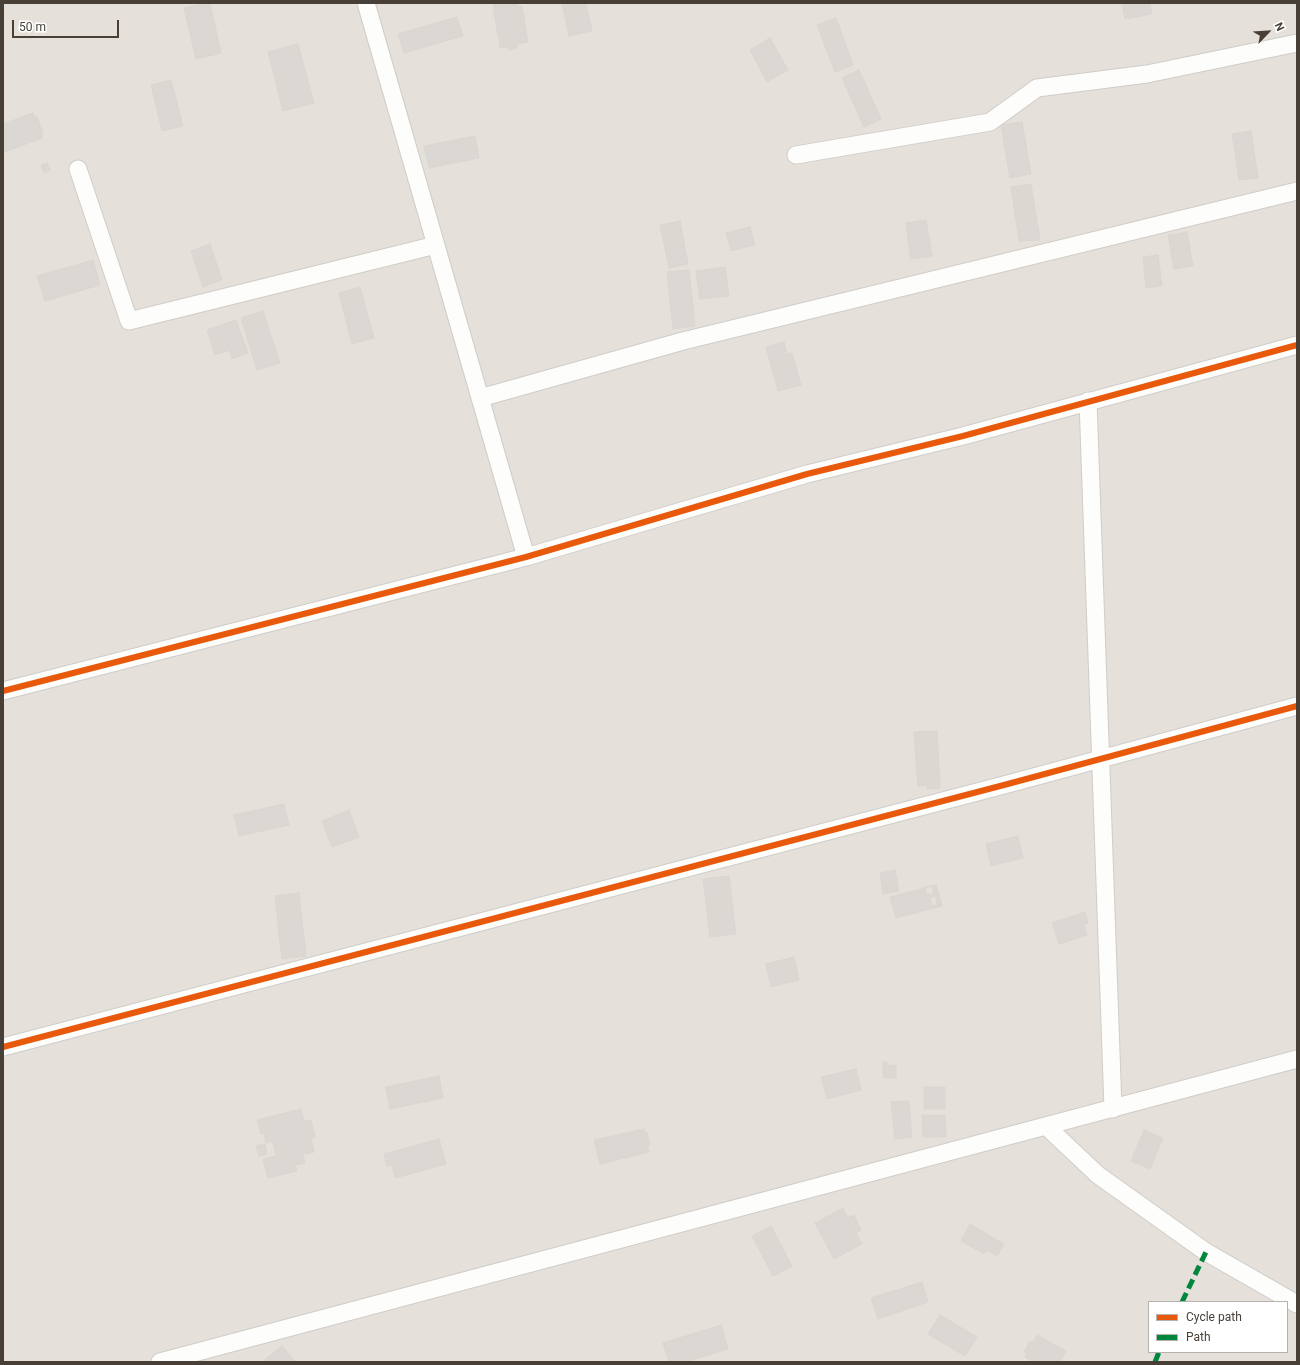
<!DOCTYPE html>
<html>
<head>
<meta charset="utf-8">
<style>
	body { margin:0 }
	#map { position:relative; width:1300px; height:1365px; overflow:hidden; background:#f1efec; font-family:Roboto,sans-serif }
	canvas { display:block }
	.frame { position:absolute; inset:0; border:4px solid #484037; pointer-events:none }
	.legend { position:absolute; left:1148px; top:1301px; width:140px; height:52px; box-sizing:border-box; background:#fff; border:1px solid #b6b3af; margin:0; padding:5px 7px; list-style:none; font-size:12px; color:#484037 }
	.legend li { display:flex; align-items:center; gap:8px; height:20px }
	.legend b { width:20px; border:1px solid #b6b3af }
	.north { position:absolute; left:1248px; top:12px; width:40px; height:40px; -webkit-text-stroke:3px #fff; paint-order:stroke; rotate:65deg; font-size:11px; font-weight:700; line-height:16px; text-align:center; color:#484037 }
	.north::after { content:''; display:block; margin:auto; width:14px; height:18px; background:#484037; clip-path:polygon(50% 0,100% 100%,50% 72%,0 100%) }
	.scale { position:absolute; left:12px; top:20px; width:107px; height:18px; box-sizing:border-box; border:2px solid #484037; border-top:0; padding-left:5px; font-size:12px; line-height:14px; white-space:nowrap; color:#484037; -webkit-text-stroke:3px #fff; paint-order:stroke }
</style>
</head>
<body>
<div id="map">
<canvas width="1300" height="1365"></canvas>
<div class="frame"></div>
<ul class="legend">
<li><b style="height:5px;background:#e8590c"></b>Cycle path</li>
<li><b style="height:5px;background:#00873e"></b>Path</li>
</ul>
<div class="north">N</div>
<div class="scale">50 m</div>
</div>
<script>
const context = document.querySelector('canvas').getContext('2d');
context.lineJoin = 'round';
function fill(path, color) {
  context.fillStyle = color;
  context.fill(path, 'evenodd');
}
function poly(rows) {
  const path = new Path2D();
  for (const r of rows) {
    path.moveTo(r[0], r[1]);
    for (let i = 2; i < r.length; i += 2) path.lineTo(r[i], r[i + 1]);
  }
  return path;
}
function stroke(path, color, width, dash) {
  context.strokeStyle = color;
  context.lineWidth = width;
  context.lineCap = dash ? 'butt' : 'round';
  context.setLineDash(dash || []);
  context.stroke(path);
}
fill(poly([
	[3,3,1297,3,1297,1362,3,1362],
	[1149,1302,1287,1302,1287,1352,1149,1352]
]), '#e5e0d9');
const building = poly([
	[205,3,210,3,221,53,196,59,184,8,205,3],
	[506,3,518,3,518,7,522,6,528,42,517,44,517,48,508,50,508,47,500,48,493,5,506,3],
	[562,3,586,3,592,31,569,36,562,3],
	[1122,3,1150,3,1152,14,1125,19,1122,3],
	[457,17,463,36,404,53,398,34,457,17],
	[836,18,853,65,835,72,817,25,836,18],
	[770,38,788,70,767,82,750,50,770,38],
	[298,44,314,103,283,111,268,52,298,44],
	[859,70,881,119,864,127,842,78,859,70],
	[171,80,183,126,162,131,151,85,171,80],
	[33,113,35,118,37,117,43,134,41,135,42,138,4,152,3,124,33,113],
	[1022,122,1031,174,1010,178,1001,125,1022,122],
	[1251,131,1258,178,1239,180,1232,134,1251,131],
	[475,136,479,158,429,168,424,146,475,136],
	[47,163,50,170,44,173,41,165,47,163],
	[1031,184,1040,240,1019,241,1011,187,1031,184],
	[926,220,932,256,911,259,906,223,926,220],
	[680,221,688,264,669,268,660,225,680,221],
	[750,227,755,245,731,251,726,233,750,227],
	[1187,232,1193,266,1174,269,1168,235,1187,232],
	[210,244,222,280,203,287,191,251,210,244],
	[1158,255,1162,286,1146,288,1143,257,1158,255],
	[93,260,100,285,45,301,37,276,93,260],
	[725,267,729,296,700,299,696,271,725,267],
	[689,270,695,326,673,329,667,272,689,270],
	[360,287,374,338,352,344,339,293,360,287],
	[263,311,280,363,257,370,241,318,263,311],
	[236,320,248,353,232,359,229,350,215,355,207,330,236,320],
	[784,342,787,354,792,353,801,385,778,391,766,347,784,342],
	[937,731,940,788,927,789,927,785,918,786,914,732,937,731],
	[284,804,289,825,239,836,234,815,284,804],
	[349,810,359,837,332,847,322,821,349,810],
	[1018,836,1023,858,991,866,986,844,1018,836],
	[895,870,899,891,883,894,880,873,895,870],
	[729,876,736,934,710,937,703,879,729,876],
	[936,885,942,906,896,918,890,897,936,885],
	[932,886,934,894,926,894,925,887,932,886],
	[299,893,306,956,282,959,275,896,299,893],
	[936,896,937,905,932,906,930,897,936,896],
	[1085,912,1088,923,1084,924,1087,935,1059,944,1052,923,1085,912],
	[794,957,799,980,771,987,766,964,794,957],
	[883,1062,887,1062,887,1065,896,1065,896,1078,883,1078,883,1062],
	[856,1069,861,1090,827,1099,821,1077,856,1069],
	[439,1076,443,1098,390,1109,386,1087,439,1076],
	[924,1087,945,1087,945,1109,924,1109,924,1087],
	[909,1101,912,1137,895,1139,891,1102,909,1101],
	[301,1109,304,1121,311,1120,315,1137,311,1138,314,1152,303,1154,305,1163,295,1165,297,1171,268,1178,263,1159,276,1156,273,1141,266,1143,264,1133,261,1134,257,1120,301,1109],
	[922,1115,945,1115,946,1137,923,1137,922,1115],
	[644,1129,644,1133,647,1132,650,1145,647,1145,649,1152,600,1164,594,1140,644,1129],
	[1144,1130,1163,1138,1150,1169,1131,1161,1144,1130],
	[439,1139,446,1164,395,1178,392,1165,387,1166,384,1154,439,1139],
	[265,1144,267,1154,259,1156,256,1146,265,1144],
	[843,1208,848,1218,854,1215,861,1230,856,1233,862,1244,834,1259,815,1223,843,1208],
	[970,1224,1004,1244,997,1256,987,1250,984,1254,961,1241,970,1224],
	[771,1226,792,1266,773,1276,752,1236,771,1226],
	[922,1282,928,1302,878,1319,871,1298,922,1282],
	[940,1315,977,1337,965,1356,928,1334,940,1315],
	[721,1325,728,1349,685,1362,669,1362,663,1343,721,1325],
	[1037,1335,1066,1351,1060,1362,1034,1362,1025,1357,1027,1353,1024,1352,1030,1341,1033,1342,1037,1335],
	[282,1346,295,1362,262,1362,282,1346]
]);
fill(building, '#dbd8d4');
stroke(building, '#dad6d1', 1);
const minor = poly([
	[366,3,526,557],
	[796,155,990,122,1037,88,1147,74,1297,43],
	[78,169,129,321,436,245],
	[480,398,683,341,1297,191],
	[1088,401,1113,1109],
	[3,691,526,557,807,474,963,436,1297,345],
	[3,1047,1004,785,1297,706],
	[1047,1127,1098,1175,1206,1252,1297,1304],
	[160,1362,1297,1059]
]);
stroke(minor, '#cfcdc9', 19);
stroke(minor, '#fdfdfc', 17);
stroke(poly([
	[1182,1302,1206,1252],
	[1155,1362,1159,1352]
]), '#00873e', 5, [10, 5]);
stroke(poly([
	[3,691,526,557,807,474,963,436,1297,345],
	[3,1047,1004,785,1297,706]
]), '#e8590c', 6);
</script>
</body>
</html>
